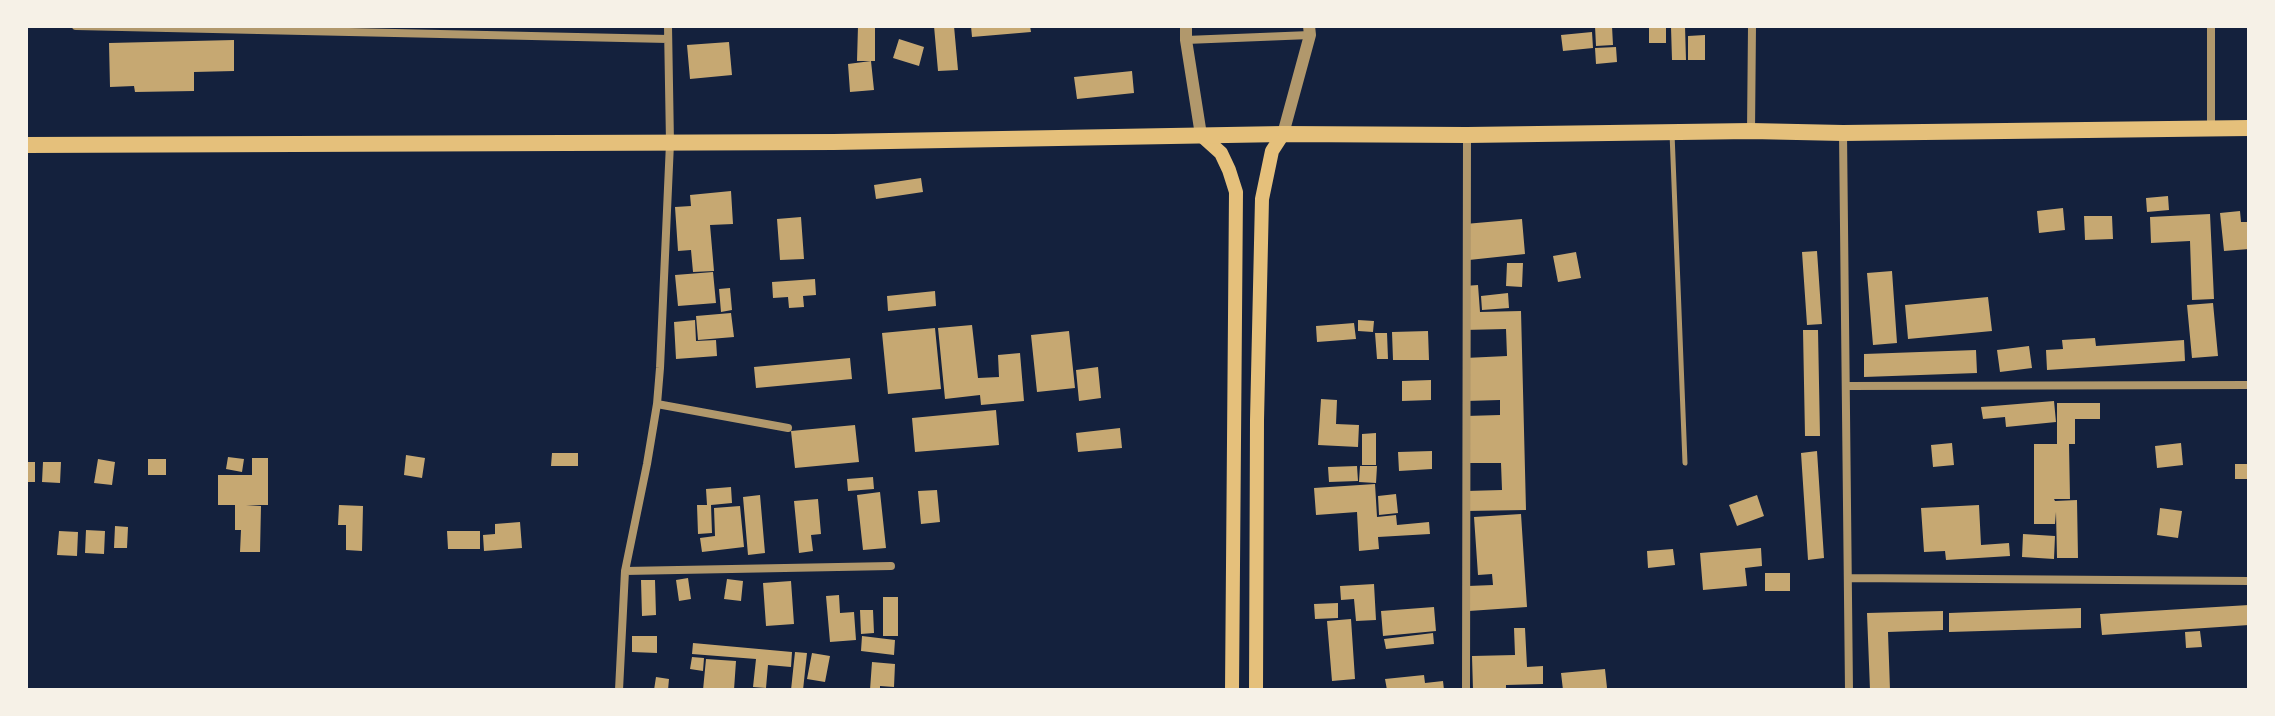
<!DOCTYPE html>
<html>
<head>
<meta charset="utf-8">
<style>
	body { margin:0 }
	#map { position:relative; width:2275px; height:716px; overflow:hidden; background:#14213d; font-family:Signika,sans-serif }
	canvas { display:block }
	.frame { position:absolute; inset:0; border:28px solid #f6f1e7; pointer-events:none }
</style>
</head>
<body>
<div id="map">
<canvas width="2275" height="716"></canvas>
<div class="frame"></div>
</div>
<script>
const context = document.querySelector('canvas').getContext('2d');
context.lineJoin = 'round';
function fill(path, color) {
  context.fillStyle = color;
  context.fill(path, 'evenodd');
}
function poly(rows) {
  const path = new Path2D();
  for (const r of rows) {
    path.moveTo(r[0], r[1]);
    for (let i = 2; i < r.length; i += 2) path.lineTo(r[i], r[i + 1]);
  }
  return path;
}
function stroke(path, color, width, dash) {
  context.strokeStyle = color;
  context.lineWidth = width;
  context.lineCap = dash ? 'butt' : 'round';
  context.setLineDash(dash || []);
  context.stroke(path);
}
fill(poly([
	[858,26,875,26,875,61,857,61],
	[934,26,954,26,958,70,938,71],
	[971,26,1030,26,1031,32,972,37],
	[1595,26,1612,26,1613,45,1596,46],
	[1685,26,1686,60,1672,60,1671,27],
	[1649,28,1666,28,1666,43,1649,43],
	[1592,32,1593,48,1563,51,1561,35],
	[1705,35,1705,60,1688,60,1688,36],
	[899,39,924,47,919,66,893,58],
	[234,40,234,71,194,72,194,91,135,92,134,86,110,87,109,43],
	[729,42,732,75,690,79,687,45],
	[1616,47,1617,62,1596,64,1595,48],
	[871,61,874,90,850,92,848,64],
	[1132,71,1134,93,1077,99,1074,77],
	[921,178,923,192,876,199,874,185],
	[731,191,733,224,710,225,714,271,693,272,691,250,678,251,675,207,691,206,690,195],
	[2168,196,2169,210,2147,212,2146,198],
	[2063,208,2065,230,2039,233,2037,211],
	[2240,211,2241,222,2249,222,2249,249,2224,251,2220,213],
	[2210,214,2214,299,2192,300,2190,241,2151,243,2150,217],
	[2084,216,2112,216,2113,239,2085,240],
	[801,217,804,259,780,260,777,219],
	[1522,219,1525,254,1469,260,1465,224],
	[1817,251,1822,324,1807,325,1802,252],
	[1576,252,1581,278,1558,282,1553,256],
	[1507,263,1523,263,1522,287,1506,286],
	[1892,271,1897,343,1873,345,1867,273],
	[713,272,716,303,678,306,675,275],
	[815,279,816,295,803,296,804,307,789,308,788,297,773,298,772,282],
	[1478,285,1480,312,1521,311,1526,510,1466,511,1466,491,1502,490,1501,463,1468,463,1466,416,1500,415,1500,400,1466,401,1465,358,1507,356,1506,329,1464,330,1464,286],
	[730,288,732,310,721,312,719,289],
	[935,291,936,306,888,311,887,296],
	[1508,293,1509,308,1482,310,1481,296],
	[1988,297,1992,331,1908,339,1905,305],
	[2213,303,2218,356,2192,358,2187,305],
	[731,313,734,337,698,340,696,316],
	[695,320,696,341,716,340,717,356,676,359,674,322],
	[1358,320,1374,321,1373,332,1358,331],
	[1354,323,1356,339,1317,342,1316,326],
	[972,325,978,378,999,377,998,355,1020,353,1024,401,981,405,980,395,945,399,938,328],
	[935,328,941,389,888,394,882,333],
	[1803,330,1818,330,1820,436,1805,436],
	[1069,331,1075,388,1037,392,1031,335],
	[1428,331,1429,360,1393,360,1392,332],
	[1375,333,1387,333,1388,359,1377,359],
	[2095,338,2096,346,2184,340,2185,361,2047,370,2046,350,2063,349,2062,340],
	[2029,346,2032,368,2000,372,1997,350],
	[1976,350,1977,373,1864,377,1864,354],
	[850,358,852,379,756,388,754,367],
	[1098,367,1101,398,1079,401,1076,370],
	[1431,380,1431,400,1402,401,1402,381],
	[1321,399,1337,400,1336,424,1359,425,1358,447,1318,445],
	[2054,401,2056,422,2006,427,2005,417,1983,419,1981,407],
	[2057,403,2100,403,2100,419,2075,419,2075,444,2069,444,2070,499,2054,499,2055,501,2077,500,2078,558,2057,558,2056,512,2055,524,2034,524,2034,444,2057,444],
	[996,410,999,445,915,452,912,418],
	[855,425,859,462,795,468,791,431],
	[1120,428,1122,448,1078,452,1076,433],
	[1376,433,1376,465,1362,465,1362,434],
	[1952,443,1954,465,1933,467,1931,445],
	[2181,443,2183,465,2157,468,2155,446],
	[1432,451,1432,469,1399,471,1398,452],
	[1817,451,1824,558,1808,560,1801,453],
	[552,453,578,453,578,466,551,466],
	[406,455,425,458,422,478,404,475],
	[228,457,244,459,242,472,226,469],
	[252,458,268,458,268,505,246,505,261,506,260,552,240,552,241,530,235,530,235,505,218,505,218,475,252,475],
	[98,459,115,462,112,485,94,483],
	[148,459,166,459,166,475,148,475],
	[26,462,35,462,35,482,26,482],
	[43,462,61,462,60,483,42,482],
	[2235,464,2249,464,2249,479,2235,479],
	[1357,466,1358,481,1329,482,1328,467],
	[1360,466,1377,466,1376,483,1359,482],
	[873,477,874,489,848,491,847,479],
	[1375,484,1377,517,1396,515,1397,525,1429,522,1430,534,1378,537,1379,549,1359,551,1357,512,1316,515,1314,488],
	[731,487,732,503,711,505,712,533,698,534,697,505,707,505,706,489],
	[937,490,940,522,921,524,918,491],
	[880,492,886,548,863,550,857,495],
	[1396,494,1398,513,1379,515,1378,496],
	[760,495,765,553,748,555,743,497],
	[1757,495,1764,516,1737,526,1729,505],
	[818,499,821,534,811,535,813,551,799,553,794,501],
	[339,505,363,506,362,551,346,550,346,525,338,525],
	[1979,505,1981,545,2009,543,2010,556,1946,560,1945,551,1924,552,1921,508],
	[740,506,744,547,702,552,700,538,715,536,714,508],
	[2160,508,2182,511,2178,538,2157,535],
	[1521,514,1527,607,1469,611,1468,586,1493,585,1492,574,1478,575,1474,517],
	[520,522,522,548,484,551,483,535,495,534,495,524],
	[115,526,128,527,127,548,114,548],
	[86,530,105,531,104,554,85,553],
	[59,531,78,532,77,556,57,555],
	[447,531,480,531,480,549,448,549],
	[2023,534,2055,536,2054,559,2022,557],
	[1761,548,1762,566,1745,568,1747,586,1703,590,1700,553],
	[1673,549,1675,565,1648,568,1647,551],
	[1765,573,1790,573,1790,591,1765,591],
	[688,578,691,599,679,601,676,580],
	[727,579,743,581,741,601,724,599],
	[641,580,655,580,656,615,642,616],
	[791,581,794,624,766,626,763,583],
	[1374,584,1376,620,1356,621,1354,599,1341,600,1340,586],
	[839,595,840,613,854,612,856,640,830,642,826,596],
	[883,597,898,597,898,636,883,636],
	[1338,603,1338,618,1315,619,1314,604],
	[2249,605,2249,625,2102,635,2100,614],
	[1434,607,1436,631,1383,636,1381,611],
	[2081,608,2081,628,1949,632,1949,613],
	[860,610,873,610,874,633,861,634],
	[1943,611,1943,630,1888,632,1890,690,1870,690,1867,613],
	[1351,619,1355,679,1332,681,1327,621],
	[1514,628,1525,628,1527,667,1543,666,1543,684,1506,685,1506,690,1473,690,1472,656,1515,655],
	[2200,631,2202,647,2186,648,2185,632],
	[1433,633,1434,644,1386,649,1384,639],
	[632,636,657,636,657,653,632,652],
	[862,636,895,640,894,655,861,651],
	[693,643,792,652,791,667,768,665,766,688,753,687,756,659,692,654],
	[795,652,807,653,803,690,791,690],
	[812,653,830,656,825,682,807,679],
	[692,657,704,658,703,671,690,669],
	[706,659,736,661,734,690,703,690],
	[872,662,895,664,894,687,880,686,880,690,870,690],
	[1605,669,1607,688,1563,690,1561,673],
	[1424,675,1425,683,1443,681,1444,690,1387,690,1385,679],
	[656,677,669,679,668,690,654,690]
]), '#c6a872');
stroke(poly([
	[1672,133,1685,463]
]), '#b1986c', 5);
stroke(poly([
	[76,26,668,39],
	[1186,40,1310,35],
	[2211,128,2211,26],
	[1751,131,1752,26],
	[1843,133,1849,690],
	[1847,386,2249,385],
	[657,404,788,428],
	[625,571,891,566],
	[1849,578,2249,581],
	[619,690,625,571,647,464,657,404,660,368,670,143,668,26],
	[1466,690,1467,135]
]), '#b1986c', 8);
stroke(poly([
	[1186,26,1186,40,1201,135],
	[1283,134,1310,35,1309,26]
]), '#b1986c', 12);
stroke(poly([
	[1201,135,1221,153,1229,170,1236,192,1232,690],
	[1256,690,1257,420,1262,199,1272,151,1283,134]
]), '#e5c07b', 14);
stroke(poly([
	[26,145,834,142,1283,134,1467,135,1751,131,1843,133,2249,128]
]), '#e5c07b', 16);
</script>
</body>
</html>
